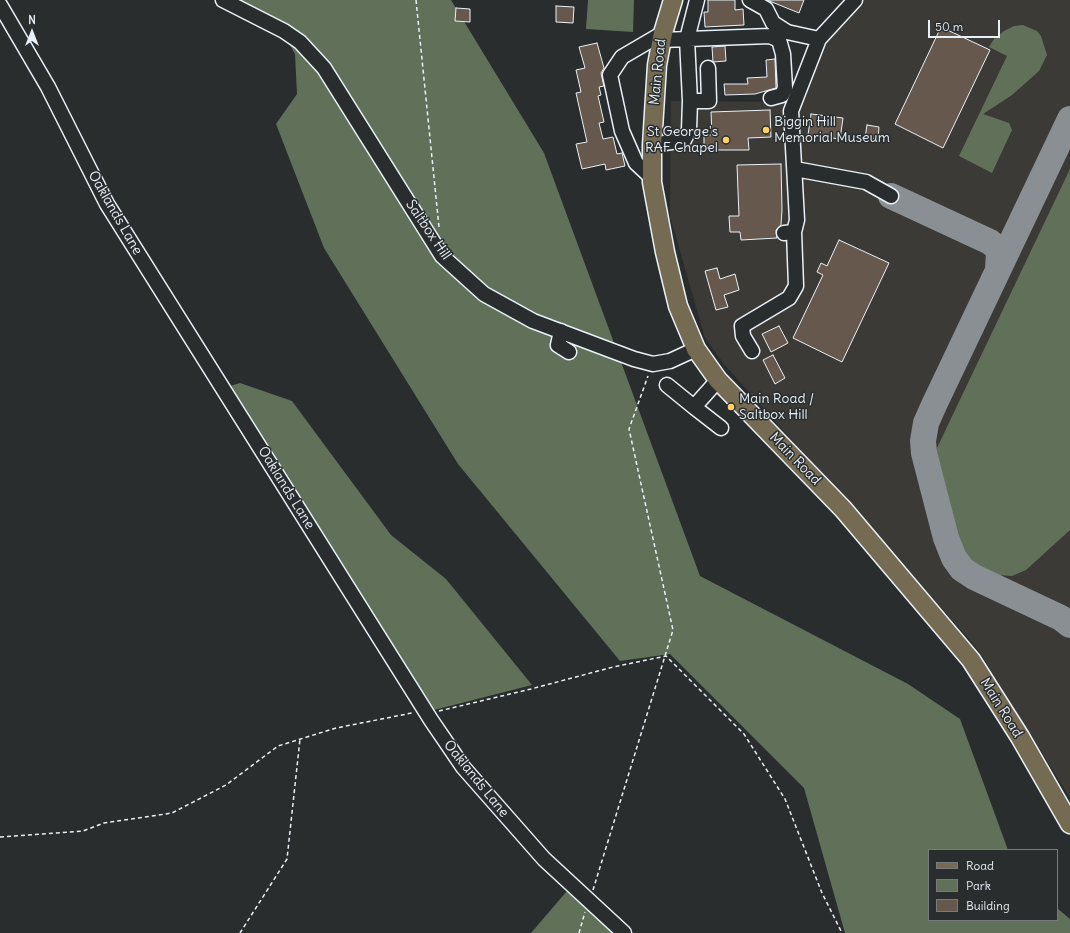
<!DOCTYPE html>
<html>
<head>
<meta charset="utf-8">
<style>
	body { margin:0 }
	#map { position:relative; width:1070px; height:933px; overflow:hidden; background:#2a2d2e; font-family:Delius,sans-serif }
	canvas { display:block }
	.legend { position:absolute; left:928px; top:849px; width:130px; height:72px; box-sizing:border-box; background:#2a2d2e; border:1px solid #767b7f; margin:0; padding:5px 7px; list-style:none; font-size:12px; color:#e8f1f8 }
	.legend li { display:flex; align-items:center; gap:8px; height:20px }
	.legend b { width:20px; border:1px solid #767b7f }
	.north { position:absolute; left:12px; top:12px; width:40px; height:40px; -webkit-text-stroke:3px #2a2d2e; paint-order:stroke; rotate:0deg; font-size:11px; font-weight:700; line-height:16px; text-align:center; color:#e8f1f8 }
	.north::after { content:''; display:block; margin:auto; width:14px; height:18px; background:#e8f1f8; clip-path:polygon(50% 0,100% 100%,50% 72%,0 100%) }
	.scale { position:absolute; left:928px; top:20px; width:72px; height:18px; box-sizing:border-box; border:2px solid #e8f1f8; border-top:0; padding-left:5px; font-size:12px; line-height:14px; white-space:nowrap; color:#e8f1f8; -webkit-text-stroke:3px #2a2d2e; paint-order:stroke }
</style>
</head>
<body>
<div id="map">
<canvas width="1070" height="933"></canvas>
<ul class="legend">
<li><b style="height:5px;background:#746b52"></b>Road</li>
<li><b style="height:11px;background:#617058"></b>Park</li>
<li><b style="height:11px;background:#66584d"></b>Building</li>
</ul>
<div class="north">N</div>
<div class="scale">50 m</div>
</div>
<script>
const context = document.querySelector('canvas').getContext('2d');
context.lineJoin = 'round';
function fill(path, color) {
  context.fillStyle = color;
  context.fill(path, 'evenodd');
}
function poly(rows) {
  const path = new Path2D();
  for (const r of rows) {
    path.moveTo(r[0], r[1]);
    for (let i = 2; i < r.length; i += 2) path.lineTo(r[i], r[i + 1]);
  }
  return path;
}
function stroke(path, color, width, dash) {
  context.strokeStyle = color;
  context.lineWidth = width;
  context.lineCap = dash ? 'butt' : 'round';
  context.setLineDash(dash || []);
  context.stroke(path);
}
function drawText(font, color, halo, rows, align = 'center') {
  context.font = font + ' Delius,sans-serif';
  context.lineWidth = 3;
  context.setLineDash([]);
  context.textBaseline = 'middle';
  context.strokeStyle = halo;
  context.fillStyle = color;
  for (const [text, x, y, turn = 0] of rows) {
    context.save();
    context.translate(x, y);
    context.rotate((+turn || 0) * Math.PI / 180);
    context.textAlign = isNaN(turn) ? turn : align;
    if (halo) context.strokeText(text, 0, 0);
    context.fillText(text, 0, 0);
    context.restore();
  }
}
fill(poly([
	[852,0,1070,0,1070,798,976,647,724,364,705,338,670,216,671,101,786,102]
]), '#3c3a37');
fill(poly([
	[225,0,451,0,544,153,700,576,908,684,960,719,1008,850,929,850,929,920,1057,920,1057,908,1070,919,1070,933,845,933,804,788,670,654,620,661,458,464,324,248,276,124,297,94,295,54,280,27],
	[588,0,634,0,633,32,586,29],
	[1023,25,1037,31,1041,36,1047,55,1039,71,1012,95,983,114,1009,123,1012,130,992,173,959,156,1007,56,989,47,994,39,1004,31,1014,26],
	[1070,169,1070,530,1026,570,1012,576,997,575,982,569,969,560,962,549,954,527,936,450],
	[240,383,292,401,391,535,446,579,532,685,434,710,230,386],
	[567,891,613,933,531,933]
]), '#617058');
stroke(poly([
	[1070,119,934,405,926,423,923,441,924,453,946,538,954,558,962,569,974,577,1061,618,1070,625],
	[891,196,990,242,997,248,999,252,998,269]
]), '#898f93', 26);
const building = poly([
	[708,0,735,0,735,10,743,9,744,25,705,27,704,12,708,12,708,0],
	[767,0,804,0,799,13,767,0],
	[556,6,574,7,573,23,556,22,556,6],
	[456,8,470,9,470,22,455,21,456,8],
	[941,27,990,50,943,148,895,124,941,27],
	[597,43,604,68,601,73,604,86,599,87,601,95,598,96,604,122,599,123,603,139,613,137,617,154,622,153,625,166,606,170,605,164,582,169,576,144,587,142,576,93,581,92,576,70,585,68,579,47,597,43],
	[725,46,726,61,713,62,712,47,725,46],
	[775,59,776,88,755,94,725,95,724,84,748,84,747,78,767,77,766,60,775,59],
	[770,110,771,137,748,138,749,150,714,150,714,146,704,146,704,135,712,135,711,112,770,110],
	[811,114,843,118,840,139,808,135,811,114],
	[867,125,879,127,878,139,865,138,867,125],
	[781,164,782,210,781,225,776,230,777,238,741,240,740,232,730,232,729,216,739,216,737,165,781,164],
	[839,240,889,263,842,362,793,338,823,275,817,272,821,263,827,266,839,240],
	[717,268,720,279,735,274,739,290,724,295,728,307,716,310,705,271,717,268],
	[779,326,788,343,771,352,762,334,779,326],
	[773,355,785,378,775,384,763,360,773,355]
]);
fill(building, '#66584d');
stroke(building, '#e8f1f8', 1);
const minor = poly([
	[223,0,284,31,300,42,324,68,442,256,484,294,533,321,634,359,653,364,670,361,696,349],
	[750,0,766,9,773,23,787,32,819,39],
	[0,5,48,87,107,204,431,720,463,767,544,859,624,933],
	[661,40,770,36,779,40,783,54,785,88,782,95,771,98],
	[690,101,687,39,697,0],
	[652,145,684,140,689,130,690,101,709,101,708,68],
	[795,169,866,182,891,196],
	[652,178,636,163,622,131,610,75,622,57,663,33],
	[784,233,794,232,797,220,791,111,819,39,855,0],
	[561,331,558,345,569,352],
	[752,351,743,336,742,326,789,298,796,286,794,232],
	[718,380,694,407,721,428],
	[667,385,694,407]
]);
const major = poly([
	[673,0,663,33,657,65,652,145,652,182,665,252,678,306,696,349,718,380,843,509,971,660,1020,737,1070,824]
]);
stroke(minor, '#e8f1f8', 17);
stroke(major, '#e8f1f8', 21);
stroke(poly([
	[416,0,439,227],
	[439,711,531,689,613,667,666,656,744,734,785,799,822,893,842,933],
	[0,837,83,831,104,823,172,813,226,785,278,746,336,728,412,713],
	[593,890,673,630,629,429,648,376],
	[240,933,287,859,300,739],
	[579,933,585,912]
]), '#e8f1f8', 1.5, [4, 3]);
stroke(minor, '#2a2d2e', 14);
stroke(major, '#746b52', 18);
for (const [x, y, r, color] of [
	[766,130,4,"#ffd166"],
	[726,140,4,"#ffd166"],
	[731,407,4,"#ffd166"]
]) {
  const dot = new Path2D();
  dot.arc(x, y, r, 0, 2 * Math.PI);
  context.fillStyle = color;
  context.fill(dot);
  stroke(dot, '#2a2d2e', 1.5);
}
drawText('14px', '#e8f1f8', '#2a2d2e', [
	["Main Road",658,72,-84],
	["Oaklands Lane",115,213,60],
	["Saltbox Hill",428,230,56],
	["Main Road",795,459,46],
	["Oaklands Lane",286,488,58],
	["Main Road",1001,708,58],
	["Oaklands Lane",476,779,51]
]);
drawText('14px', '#e8f1f8', '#2a2d2e', [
	["Biggin Hill",774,122],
	["Memorial Museum",774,138],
	["St George's",718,132,"right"],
	["RAF Chapel",718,148,"right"],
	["Main Road /",739,399],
	["Saltbox Hill",739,415]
], 'left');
</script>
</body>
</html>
